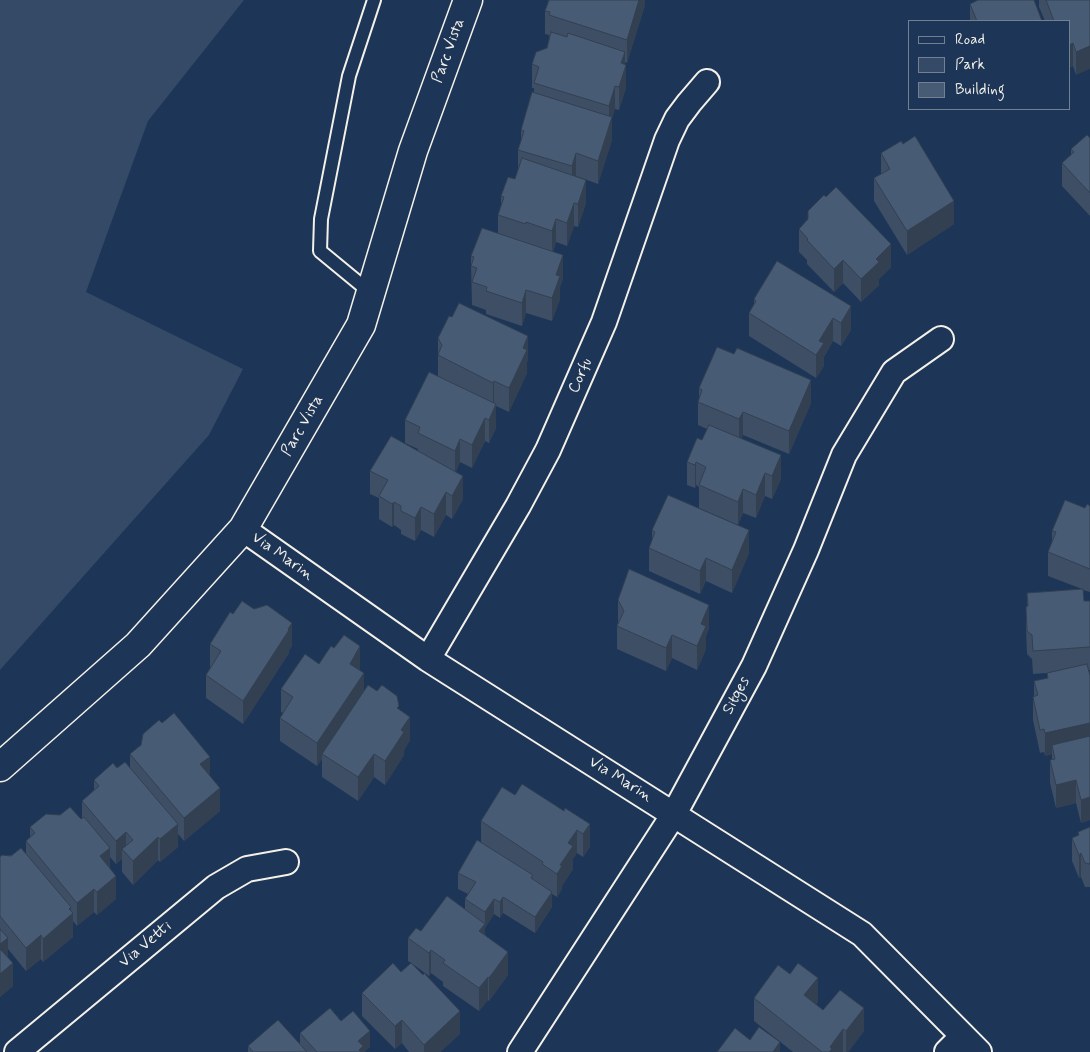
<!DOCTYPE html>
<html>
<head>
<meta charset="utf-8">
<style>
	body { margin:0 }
	#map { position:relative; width:1090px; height:1052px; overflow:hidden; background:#1d3557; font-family:Mynerve,sans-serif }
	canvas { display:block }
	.legend { position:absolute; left:908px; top:20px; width:162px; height:90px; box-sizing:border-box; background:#1d3557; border:1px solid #738091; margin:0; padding:6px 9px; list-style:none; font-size:15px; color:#f4f1e8 }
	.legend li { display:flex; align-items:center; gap:10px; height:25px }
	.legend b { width:25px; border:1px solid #738091 }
</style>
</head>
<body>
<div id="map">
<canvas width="1090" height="1052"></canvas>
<ul class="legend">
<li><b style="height:6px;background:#1d3557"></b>Road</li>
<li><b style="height:14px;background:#354a67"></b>Park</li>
<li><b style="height:14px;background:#485b74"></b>Building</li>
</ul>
</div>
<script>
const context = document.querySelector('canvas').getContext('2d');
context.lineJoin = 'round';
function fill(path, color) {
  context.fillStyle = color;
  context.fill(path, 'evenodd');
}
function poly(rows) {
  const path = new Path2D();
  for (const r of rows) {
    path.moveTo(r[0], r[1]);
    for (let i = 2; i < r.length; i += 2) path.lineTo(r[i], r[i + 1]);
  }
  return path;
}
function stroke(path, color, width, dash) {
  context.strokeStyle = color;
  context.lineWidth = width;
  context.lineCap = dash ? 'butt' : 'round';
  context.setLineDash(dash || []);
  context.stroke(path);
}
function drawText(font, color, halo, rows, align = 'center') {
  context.font = font + ' Mynerve,sans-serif';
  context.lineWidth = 4;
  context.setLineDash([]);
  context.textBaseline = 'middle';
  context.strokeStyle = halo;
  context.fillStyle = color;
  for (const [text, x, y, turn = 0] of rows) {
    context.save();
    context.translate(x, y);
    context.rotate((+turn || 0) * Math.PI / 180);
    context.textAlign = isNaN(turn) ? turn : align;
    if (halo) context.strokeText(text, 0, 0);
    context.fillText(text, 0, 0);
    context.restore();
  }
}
fill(poly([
	[0,0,244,0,148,121,86,292,243,369,209,435,0,670]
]), '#354a67');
const service = poly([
	[371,293,320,251,321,219,349,76,374,0]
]);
const minor = poly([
	[243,529,428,659,862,934,979,1052],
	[428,659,518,506,548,450,604,322,667,140,677,119,689,103,707,82],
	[17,1052,216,887,247,869,286,862],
	[520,1052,674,814,754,666,806,550,844,455,894,372,941,339],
	[947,1052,963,1036]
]);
const tertiary = poly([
	[0,767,138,645,243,529,361,325,413,151,468,0]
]);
stroke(service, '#f4f1e8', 16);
stroke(minor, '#f4f1e8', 28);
stroke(tertiary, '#f4f1e8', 31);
stroke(service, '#1d3557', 12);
stroke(minor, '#1d3557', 24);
stroke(tertiary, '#1d3557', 28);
fill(poly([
	[548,0,645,0,645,5,627,63,625,62,626,88,619,110,615,109,612,118,612,140,598,184,576,176,586,203,578,227,574,226,567,246,556,242,553,252,563,278,560,287,560,299,552,321,526,313,522,326,486,314,486,310,472,305,471,266,471,256,498,233,498,215,501,206,501,196,515,179,518,169,518,150,521,141,521,130,534,93,534,88,532,88,532,64,547,48,550,38,549,38,549,35,545,34,545,11,548,3],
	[1039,0,1090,0,1076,75,1073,66,1069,68,1069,21,1045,21,1039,7],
	[970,4,1042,21,970,21],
	[1090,138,1090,216,1062,186,1062,163,1071,155,1071,149],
	[881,153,954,224,907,255,874,201,874,178,881,174],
	[808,211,891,267,879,279,879,285,861,302,843,283,834,292,807,264,807,260,799,252,799,229,808,220],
	[777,261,851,330,841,346,833,341,824,357,824,366,816,378,749,336,749,313,754,304,754,299],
	[438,338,528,359,527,362,527,373,509,412,496,406,496,428,489,443,485,441,472,468,460,462,456,472,463,499,452,519,446,515,434,537,421,530,415,541,401,534,401,530,394,525,392,527,379,519,379,498,370,494,370,471,418,451,418,449,405,443,405,420,438,376],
	[699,388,811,403,789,454,743,435,741,439,781,479,772,499,765,496,756,518,743,513,738,525,699,508,699,487,696,485,695,488,687,485,687,462,702,440,707,429,698,425,698,402,699,398],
	[1090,506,1090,592,1083,590,1084,601,1090,601,1090,670,1089,670,1090,676,1090,820,1081,823,1076,803,1056,808,1050,783,1050,760,1052,760,1052,754,1045,756,1044,752,1040,753,1033,720,1033,697,1034,696,1034,681,1047,679,1047,673,1033,674,1032,659,1027,654,1026,630,1026,607,1027,607,1027,593,1082,589,1048,576,1048,552,1052,542,1052,531,1085,508],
	[652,530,749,553,732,593,706,581,700,594,649,571,649,548,652,541],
	[618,600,709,628,706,636,706,649,697,670,672,658,666,671,617,649,617,626,618,623],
	[210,644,292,646,289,650,289,653,243,724,206,698,206,675,211,667,210,667],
	[319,664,360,669,359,671,364,691,399,709,410,740,404,750,404,755,385,785,374,777,358,801,322,777,322,759,317,766,280,741,280,718,283,713,281,712,281,689],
	[141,745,210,776,220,811,184,841,178,834,178,847,160,862,158,860,133,885,122,872,122,859,116,864,110,857,110,868,116,899,97,915,94,912,77,926,73,921,73,937,43,962,41,959,26,971,8,949,8,957,13,986,0,997,0,857,26,853,26,841,30,837,30,827,82,819,82,801,94,790,94,780,117,768,130,768,130,754],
	[515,795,564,811,590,824,590,847,583,857,577,853,573,859,573,869,562,886,562,889,557,897,552,894,552,907,535,933,503,913,500,918,494,914,485,928,485,934,508,975,489,1001,488,1000,479,1011,443,986,443,982,431,973,429,976,411,963,460,1034,440,1052,409,1052,402,1043,395,1049,362,1016,362,993,401,972,411,963,408,961,408,938,465,909,465,899,468,894,458,889,458,873,481,843,481,821],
	[1090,827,1090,887,1085,887,1081,877,1079,878,1072,861,1072,838,1078,835,1078,832],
	[754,998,818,1002,816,1004,823,1010,864,1031,848,1052,793,1052,754,1021],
	[341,1021,370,1047,364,1052,248,1052,248,1046,300,1045,300,1033]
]), '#3e4e64');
fill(poly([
	[639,0,645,0,645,5,627,63,627,40],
	[1073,43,1073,66,1069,68,1069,45],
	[1090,46,1090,69,1076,75,1076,52],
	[625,52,625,69,626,65,626,88,619,110,619,87,621,63],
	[615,86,615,109,612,118,612,140,598,184,598,161,609,128,609,106],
	[576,153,576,176,572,189,572,166],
	[586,180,586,203,578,227,578,204],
	[954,201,954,224,907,255,907,231],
	[574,203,574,226,567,246,567,223],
	[556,219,556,242,552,254,552,231],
	[891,244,891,267,879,279,879,285,861,302,861,279,876,259],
	[563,255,563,278,560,287,560,299,552,321,552,298,556,275],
	[843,260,843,283,834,292,834,269],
	[526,290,526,313,522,326,522,303],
	[851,306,851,330,841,346,841,323],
	[833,318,833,341,824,357,824,366,816,378,816,355,819,341],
	[528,336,528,359,527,362,527,373,509,412,509,388,523,348],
	[811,380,811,403,789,454,789,431],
	[494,381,494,404,493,406,493,383],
	[496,404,496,428,489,443,489,420],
	[743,412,743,435,739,442,739,419],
	[485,418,485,441,472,468,472,445],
	[460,439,460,462,455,474,455,451],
	[781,455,781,479,772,499,772,476],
	[696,462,696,485,695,488,695,465],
	[765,473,765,496,756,518,756,495],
	[463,476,463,499,452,519,452,496],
	[743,489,743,513,738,525,738,502],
	[446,492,446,515,434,537,434,514],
	[394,502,394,525,392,527,392,504],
	[421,507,421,530,415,541,415,518],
	[749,530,749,553,732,593,732,570],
	[706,558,706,581,700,594,700,571],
	[709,605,709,628,706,636,706,649,697,670,697,646,701,624],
	[292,623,292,646,289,650,289,653,243,724,243,701],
	[672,635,672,658,666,671,666,648],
	[360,646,360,669,350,687,350,664],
	[364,673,364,697,322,754,322,759,317,766,317,743],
	[410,717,410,740,404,750,404,755,385,785,385,761,401,730],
	[1090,723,1090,746,1052,745,1052,754,1045,756,1045,733],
	[374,754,374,777,358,801,358,777],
	[210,757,210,780,200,764],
	[1076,780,1076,803,1056,808,1056,785],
	[220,788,220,811,184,841,184,818],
	[1090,797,1090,820,1081,823,1081,800],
	[178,824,178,847,160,862,160,839],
	[590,824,590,847,583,857,583,834],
	[577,830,577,853,573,859,573,869,562,886,562,889,557,897,557,874,568,843],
	[126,832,126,854,122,849,122,859,116,864,116,841],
	[158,837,158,860,133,885,133,861],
	[110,848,110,871,100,856],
	[1081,853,1081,877,1079,878,1079,855],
	[116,876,116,899,97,915,97,892],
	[94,889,94,912,77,926,77,903],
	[552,892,552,907,535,933,535,917],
	[503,897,503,913,500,918,500,902],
	[494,899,494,914,485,928,485,912],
	[71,907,71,916,73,913,73,937,43,962,43,939],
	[485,924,485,947,479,931],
	[41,935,41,959,26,971,26,948],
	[8,938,8,961,0,968,0,944],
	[431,950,431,973,429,976,429,953],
	[508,952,508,975,489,1001,489,978],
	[13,963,13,986,0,997,0,974],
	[488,977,488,1000,479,1011,479,988],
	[818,978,818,1002,804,1019,804,995],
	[864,1008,864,1031,848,1052,846,1052,846,1031],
	[460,1011,460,1034,440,1052,424,1052,424,1045],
	[402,1020,402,1043,395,1049,395,1026],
	[843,1029,843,1052,829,1052,830,1047],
	[370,1031,370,1047,364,1052,358,1052,358,1041],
	[780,1042,780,1052,773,1052]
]), '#324051');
const building = poly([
	[549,0,639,0,627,40,549,15,550,12,545,11,549,0],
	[978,0,1034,0,1042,21,977,21,970,4,978,0],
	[1046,0,1090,0,1090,46,1076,52,1073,43,1069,45,1069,21,1054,21,1046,0],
	[551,32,567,37,568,33,625,52,621,63,626,65,619,87,615,86,609,106,534,83,539,67,532,64,536,52,547,48,551,32],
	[532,92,612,117,598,161,576,153,572,166,518,150,524,131,521,130,532,92],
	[1087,135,1090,138,1090,193,1062,163,1074,152,1071,149,1087,135],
	[915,136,954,201,907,231,874,178,890,169,881,153,901,141,903,144,915,136],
	[522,158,586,180,578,204,574,203,567,223,556,219,552,231,526,222,526,224,498,215,504,197,501,196,508,177,515,179,522,158],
	[836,187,891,244,876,259,879,262,861,279,843,260,834,269,807,240,808,239,799,229,808,219,808,211,824,195,826,197,836,187],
	[482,228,563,255,556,275,560,276,552,298,526,290,522,303,486,291,487,287,472,282,477,268,471,266,474,257,471,256,482,228],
	[777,261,851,306,841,323,833,318,819,341,824,343,816,355,749,313,756,301,754,299,777,261],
	[459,303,528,336,523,348,527,350,509,388,494,381,493,383,438,355,442,345,438,338,449,316,452,317,459,303],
	[717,347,734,354,737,348,811,380,789,431,743,412,739,419,698,402,702,390,699,388,717,347],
	[429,372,496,404,489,420,485,418,472,445,460,439,455,451,418,433,420,427,405,420,429,372],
	[709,425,781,455,772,476,765,473,756,495,743,489,738,502,699,485,706,467,696,462,695,465,687,462,697,438,702,440,709,425],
	[391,436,463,476,452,496,446,492,434,514,421,507,415,518,401,511,401,506,394,502,392,504,379,496,388,480,370,471,391,436],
	[668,495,749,530,732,570,706,558,700,571,649,548,655,532,652,530,668,495],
	[1065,500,1085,508,1087,504,1090,506,1090,569,1048,552,1056,532,1052,531,1065,500],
	[629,569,709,605,701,624,706,626,697,646,672,635,666,648,617,626,624,611,618,600,629,569],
	[1083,589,1084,601,1090,601,1090,647,1033,651,1032,635,1027,631,1026,607,1028,606,1027,593,1083,589],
	[242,601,254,609,267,605,292,623,288,629,289,630,243,701,206,675,221,651,210,644,230,612,233,614,242,601],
	[344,635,360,646,350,664,364,673,317,743,280,718,293,697,281,689,305,654,319,664,331,646,334,648,344,635],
	[1087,664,1090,676,1090,723,1045,733,1044,729,1040,730,1033,697,1038,695,1034,681,1048,678,1047,673,1087,664],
	[368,685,377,691,382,685,397,696,399,706,397,708,410,717,401,730,404,732,385,761,374,754,358,777,322,754,368,685],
	[174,713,210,757,200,764,220,788,184,818,130,754,141,745,143,734,159,720,162,723,174,713],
	[1090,736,1090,797,1081,800,1076,780,1056,785,1050,760,1055,759,1052,745,1090,736],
	[125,762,178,824,160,839,158,837,133,861,122,849,133,840,126,832,116,841,82,801,99,786,94,780,113,763,117,768,125,762],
	[522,784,564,811,565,808,590,824,583,834,577,830,568,843,573,846,560,865,562,866,557,874,542,864,543,862,481,821,502,787,515,795,522,784],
	[70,807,81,819,84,817,110,848,100,856,116,876,97,892,94,889,77,903,26,841,35,833,30,827,46,814,60,815,70,807],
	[1090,827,1090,864,1085,863,1081,853,1079,855,1072,838,1079,835,1078,832,1090,827],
	[477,840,533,875,531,878,552,892,535,917,503,897,500,902,494,899,485,912,465,899,476,882,458,873,477,840],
	[21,848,71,907,69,909,73,913,43,939,41,935,26,948,0,916,0,857,2,855,11,856,21,848],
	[447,896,485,924,479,931,508,952,489,978,488,977,479,988,443,963,445,960,431,950,429,953,408,938,416,928,421,931,447,896],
	[0,929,8,938,0,944,0,929],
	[0,949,13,963,0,974,0,949],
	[393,963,401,972,411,963,423,975,424,973,460,1011,424,1045,402,1020,395,1026,362,993,393,963],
	[798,963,818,978,804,995,823,1010,840,990,864,1008,846,1031,843,1029,830,1047,832,1049,829,1052,822,1052,754,998,778,965,790,974,798,963],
	[330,1008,341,1021,353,1011,370,1031,358,1041,363,1046,359,1050,361,1052,317,1052,300,1033,330,1008],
	[278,1020,307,1052,253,1052,248,1046,278,1020],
	[759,1027,780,1042,773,1052,717,1052,735,1028,750,1040,759,1027]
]);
fill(building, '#485b74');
stroke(building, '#324051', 1);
drawText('16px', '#f4f1e8', '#1d3557', [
	["Parc Vista",449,51,-70],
	["Corfu",581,376,-66],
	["Parc Vista",303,426,-60],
	["Via Marin",282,557,35],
	["Sitges",737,696,-62],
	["Via Marin",620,780,32],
	["Via Vetti",146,945,-40]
]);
</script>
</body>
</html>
